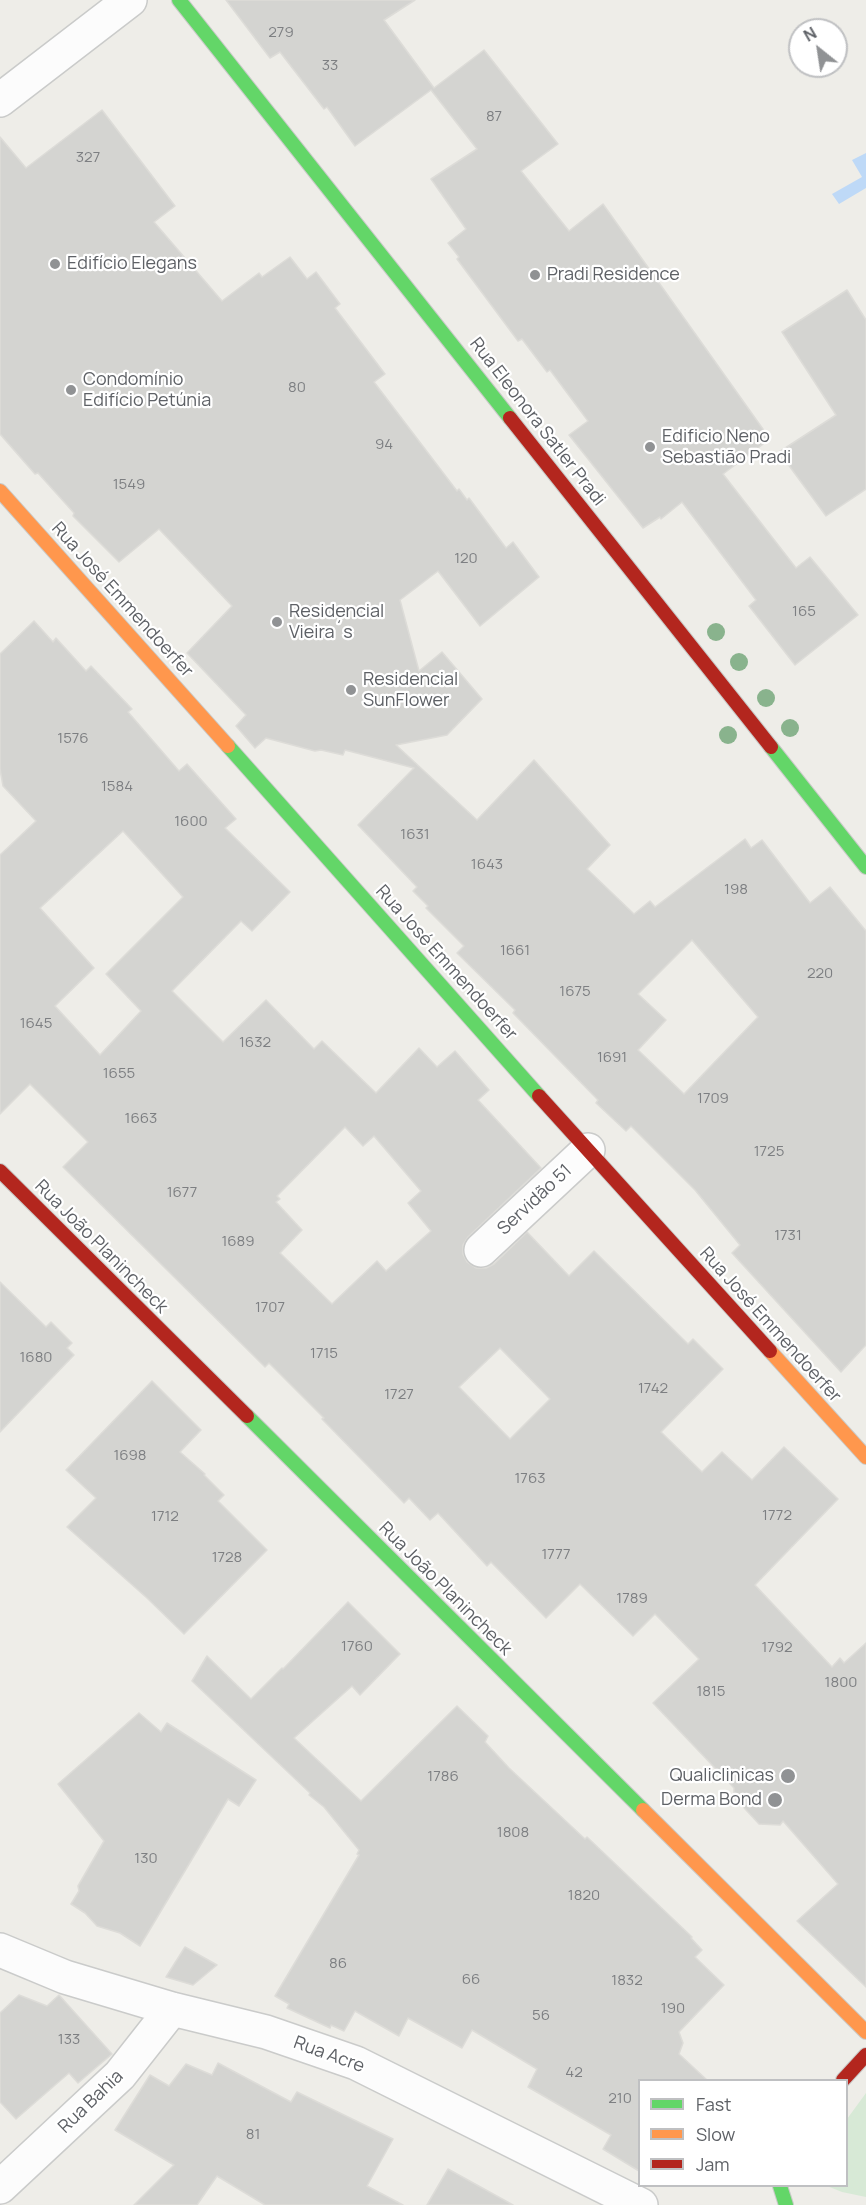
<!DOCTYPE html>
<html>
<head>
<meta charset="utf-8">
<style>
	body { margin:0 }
	#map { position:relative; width:866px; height:2205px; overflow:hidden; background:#eeede8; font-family:Manrope,sans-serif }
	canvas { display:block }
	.legend { position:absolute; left:638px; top:2079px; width:210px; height:108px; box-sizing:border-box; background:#fff; border:2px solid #bfc0c2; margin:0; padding:8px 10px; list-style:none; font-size:18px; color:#5e6166 }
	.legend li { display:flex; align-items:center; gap:12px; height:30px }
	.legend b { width:30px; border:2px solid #bfc0c2 }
	.north { position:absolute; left:788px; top:18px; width:60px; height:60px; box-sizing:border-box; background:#fff; border:2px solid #bfc0c2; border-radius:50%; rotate:330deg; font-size:16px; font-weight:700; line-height:24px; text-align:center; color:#5e6166 }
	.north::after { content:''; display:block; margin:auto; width:21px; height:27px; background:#909294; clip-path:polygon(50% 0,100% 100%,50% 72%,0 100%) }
</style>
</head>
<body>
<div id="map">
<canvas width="866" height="2205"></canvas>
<ul class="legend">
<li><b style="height:8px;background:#63d668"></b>Fast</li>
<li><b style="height:8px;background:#ff974d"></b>Slow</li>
<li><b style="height:8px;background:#b3261e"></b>Jam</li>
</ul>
<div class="north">N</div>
</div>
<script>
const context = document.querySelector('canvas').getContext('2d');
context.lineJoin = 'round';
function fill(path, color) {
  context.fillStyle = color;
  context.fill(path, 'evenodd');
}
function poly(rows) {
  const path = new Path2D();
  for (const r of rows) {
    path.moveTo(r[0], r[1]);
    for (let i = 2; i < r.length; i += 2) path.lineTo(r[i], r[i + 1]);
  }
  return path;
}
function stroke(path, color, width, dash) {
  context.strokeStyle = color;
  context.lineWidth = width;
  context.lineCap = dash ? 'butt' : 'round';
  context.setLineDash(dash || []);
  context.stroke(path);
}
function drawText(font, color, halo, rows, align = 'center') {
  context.font = font + ' Manrope,sans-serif';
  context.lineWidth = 4.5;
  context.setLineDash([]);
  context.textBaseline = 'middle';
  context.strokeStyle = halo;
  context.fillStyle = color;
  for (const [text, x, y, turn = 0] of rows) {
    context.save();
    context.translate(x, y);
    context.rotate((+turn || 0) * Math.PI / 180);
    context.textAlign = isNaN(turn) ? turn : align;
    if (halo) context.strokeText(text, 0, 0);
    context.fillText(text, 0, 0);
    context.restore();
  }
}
fill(poly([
	[866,2093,866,2197,842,2192,827,2186,846,2186,847,2119]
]), '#d7e9d6');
fill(poly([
	[866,153,866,188,839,204,832,194,862,177,852,160]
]), '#bed9f7');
const building = poly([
	[226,0,415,0,384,20,434,88,484,50,558,144,521,171,569,231,603,204,770,439,723,474,796,568,810,557,858,615,795,665,749,606,756,600,682,502,661,519,660,517,643,528,569,435,588,421,550,370,547,372,522,339,518,341,457,259,459,257,448,243,466,229,431,179,477,149,431,90,355,146,327,107,324,109,280,52,270,58,226,0],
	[102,110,175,206,154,222,222,301,259,273,262,277,290,257,307,279,316,272,340,304,335,308,385,374,374,382,457,491,459,489,467,500,469,498,506,548,513,542,539,577,480,626,438,571,400,600,419,671,442,652,482,699,447,735,396,745,477,820,534,760,610,845,587,869,634,914,650,901,655,907,745,839,751,848,762,840,810,903,830,887,866,931,866,1345,841,1372,732,1253,740,1245,695,1190,631,1126,626,1131,596,1103,598,1100,513,1013,515,1010,457,953,464,946,426,908,428,906,413,891,417,887,358,825,414,768,345,750,343,755,321,750,315,751,266,738,255,748,236,726,246,715,187,653,232,606,159,529,119,562,73,516,74,513,38,473,35,474,0,434,0,137,26,168,102,110],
	[692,940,758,1017,684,1094,638,1050,666,1020,638,994,692,940],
	[847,290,866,320,866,489,826,516,779,452,836,415,782,332,847,290],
	[34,621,53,642,56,638,86,671,91,666,132,709,128,712,179,771,187,764,236,819,225,828,290,892,252,931,241,921,172,991,223,1042,266,1000,314,1049,322,1041,376,1093,419,1048,437,1067,455,1051,489,1090,478,1100,541,1168,468,1237,463,1245,463,1254,467,1262,476,1268,486,1268,494,1264,527,1232,569,1276,594,1251,688,1344,693,1339,723,1369,661,1432,702,1472,722,1452,752,1480,784,1447,838,1499,755,1585,832,1667,840,1658,844,1663,866,1643,866,1987,797,1921,838,1884,783,1821,780,1825,759,1824,734,1797,734,1788,653,1703,699,1659,655,1614,633,1636,580,1584,546,1618,491,1562,487,1566,438,1513,430,1520,409,1498,404,1503,322,1419,324,1418,269,1363,265,1367,63,1167,88,1142,30,1084,0,1114,0,855,36,821,3,786,0,769,0,654,34,621],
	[123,831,183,897,106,974,141,1011,100,1055,55,1006,94,968,40,908,123,831],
	[345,1127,363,1146,374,1136,421,1191,408,1203,431,1231,386,1271,377,1261,332,1304,280,1253,302,1230,276,1202,280,1199,277,1196,345,1127],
	[500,1348,550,1399,510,1439,459,1387,500,1348],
	[0,1282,46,1327,51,1322,72,1343,67,1348,74,1355,0,1432,0,1282],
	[152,1381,201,1430,180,1452,205,1474,204,1475,224,1495,218,1501,267,1550,184,1634,147,1598,67,1527,96,1498,66,1470,152,1381],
	[348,1602,400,1654,360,1695,352,1686,294,1738,361,1801,457,1706,488,1736,485,1742,509,1768,585,1839,587,1837,692,1937,691,1938,702,1950,695,1957,724,1985,679,2032,683,2043,679,2054,707,2080,639,2080,639,2171,603,2149,611,2135,528,2087,537,2069,472,2030,462,2048,408,2018,399,2036,355,2011,344,2031,331,2025,330,2028,287,2008,289,2004,275,1996,359,1855,357,1854,359,1850,324,1807,309,1795,310,1793,192,1681,207,1656,251,1699,282,1668,283,1669,348,1602],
	[139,1713,161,1732,167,1723,256,1780,239,1806,228,1799,140,1946,120,1933,97,1926,85,1913,71,1904,79,1891,78,1886,104,1841,58,1784,139,1713],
	[185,1947,217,1965,193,1985,166,1977,185,1947],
	[19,1995,47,2006,59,1995,112,2054,78,2083,69,2073,16,2119,0,2102,0,2013,19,1995],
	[218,2063,291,2102,297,2092,393,2139,367,2186,403,2205,265,2205,217,2176,197,2205,134,2205,174,2165,115,2130,150,2075,169,2086,186,2064,212,2075,218,2063],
	[448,2169,513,2205,427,2205,448,2169]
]);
fill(building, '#d4d4d1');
stroke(building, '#dddcd8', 1.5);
const street = poly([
	[0,100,130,0],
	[481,1250,588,1150],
	[0,1950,65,1977,172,2009,266,2032,356,2063,641,2205],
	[0,2187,120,2075,172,2009]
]);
const fast = poly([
	[179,0,510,418],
	[228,746,539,1096],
	[771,747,866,867],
	[247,1416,643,1810],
	[780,2186,786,2205]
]);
const slow = poly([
	[0,491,228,746],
	[770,1351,866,1457],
	[643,1810,866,2032]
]);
const jam = poly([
	[510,418,771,747],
	[539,1096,770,1351],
	[0,1171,247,1416],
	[843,2080,866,2055]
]);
stroke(street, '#cacbca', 36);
stroke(fast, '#c9cac8', 16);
stroke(slow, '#c9cac8', 16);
stroke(jam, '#c9cac8', 16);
stroke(street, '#fcfcfc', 33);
stroke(fast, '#63d668', 14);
stroke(slow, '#ff974d', 14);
stroke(jam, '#b3261e', 14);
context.fillStyle = '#89b38d';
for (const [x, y] of [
	[716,632],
	[739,662],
	[766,698],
	[790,728],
	[728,735]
]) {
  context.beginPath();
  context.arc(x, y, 9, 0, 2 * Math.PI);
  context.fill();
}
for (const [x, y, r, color] of [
	[55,264,6,"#909294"],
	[535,275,6,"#909294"],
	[71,390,6,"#909294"],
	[650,447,6,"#909294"],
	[277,622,6,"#909294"],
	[351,690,6,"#909294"],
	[788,1776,8,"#909294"],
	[775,1800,8,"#909294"]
]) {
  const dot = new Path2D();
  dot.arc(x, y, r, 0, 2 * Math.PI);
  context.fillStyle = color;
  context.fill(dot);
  stroke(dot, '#fff', 2);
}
drawText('15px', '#7d7f82', null, [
	["279",281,33],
	["33",330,66],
	["87",494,117],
	["327",88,158],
	["80",297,388],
	["94",384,445],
	["1549",129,485],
	["120",466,559],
	["165",804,612],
	["1576",73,739],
	["1584",117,787],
	["1600",191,822],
	["1631",415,835],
	["1643",487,865],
	["198",736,890],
	["1661",515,951],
	["220",820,974],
	["1675",575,992],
	["1645",36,1024],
	["1632",255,1043],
	["1691",612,1058],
	["1655",119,1074],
	["1709",713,1099],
	["1663",141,1119],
	["1725",769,1152],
	["1677",182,1193],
	["1731",788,1236],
	["1689",238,1242],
	["1707",270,1308],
	["1715",324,1354],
	["1680",36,1358],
	["1742",653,1389],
	["1727",399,1395],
	["1698",130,1456],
	["1763",530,1479],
	["1772",777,1516],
	["1712",165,1517],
	["1777",556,1555],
	["1728",227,1558],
	["1789",632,1599],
	["1760",357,1647],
	["1792",777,1648],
	["1800",841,1683],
	["1815",711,1692],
	["1786",443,1777],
	["1808",513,1833],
	["130",146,1859],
	["1820",584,1896],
	["86",338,1964],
	["66",471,1980],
	["1832",627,1981],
	["190",673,2009],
	["56",541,2016],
	["133",69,2040],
	["42",574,2073],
	["210",620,2099],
	["81",253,2135]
]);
drawText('18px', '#5e6166', '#fff', [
	["Edifício Elegans",67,264],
	["Pradi Residence",547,275],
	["Condomínio",83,380],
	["Edifício Petúnia",83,401],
	["Edificio Neno",662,437],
	["Sebastião Pradi",662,458],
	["Residencial",289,612],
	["Vieira´s",289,633],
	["Residencial",363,680],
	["SunFlower",363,701],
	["Qualiclinicas",774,1776,"right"],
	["Derma Bond",762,1800,"right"]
], 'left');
drawText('18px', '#5e6166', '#fff', [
	["Rua Eleonora Satler Pradi",537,422,52],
	["Rua José Emmendoerfer",122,600,48],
	["Rua José Emmendoerfer",446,963,48],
	["Servidão 51",535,1200,-43],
	["Rua João Planincheck",101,1247,45],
	["Rua José Emmendoerfer",770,1325,48],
	["Rua João Planincheck",445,1589,45],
	["Rua Acre",329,2055,20],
	["Rua Bahia",91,2102,-44]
]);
</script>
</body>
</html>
